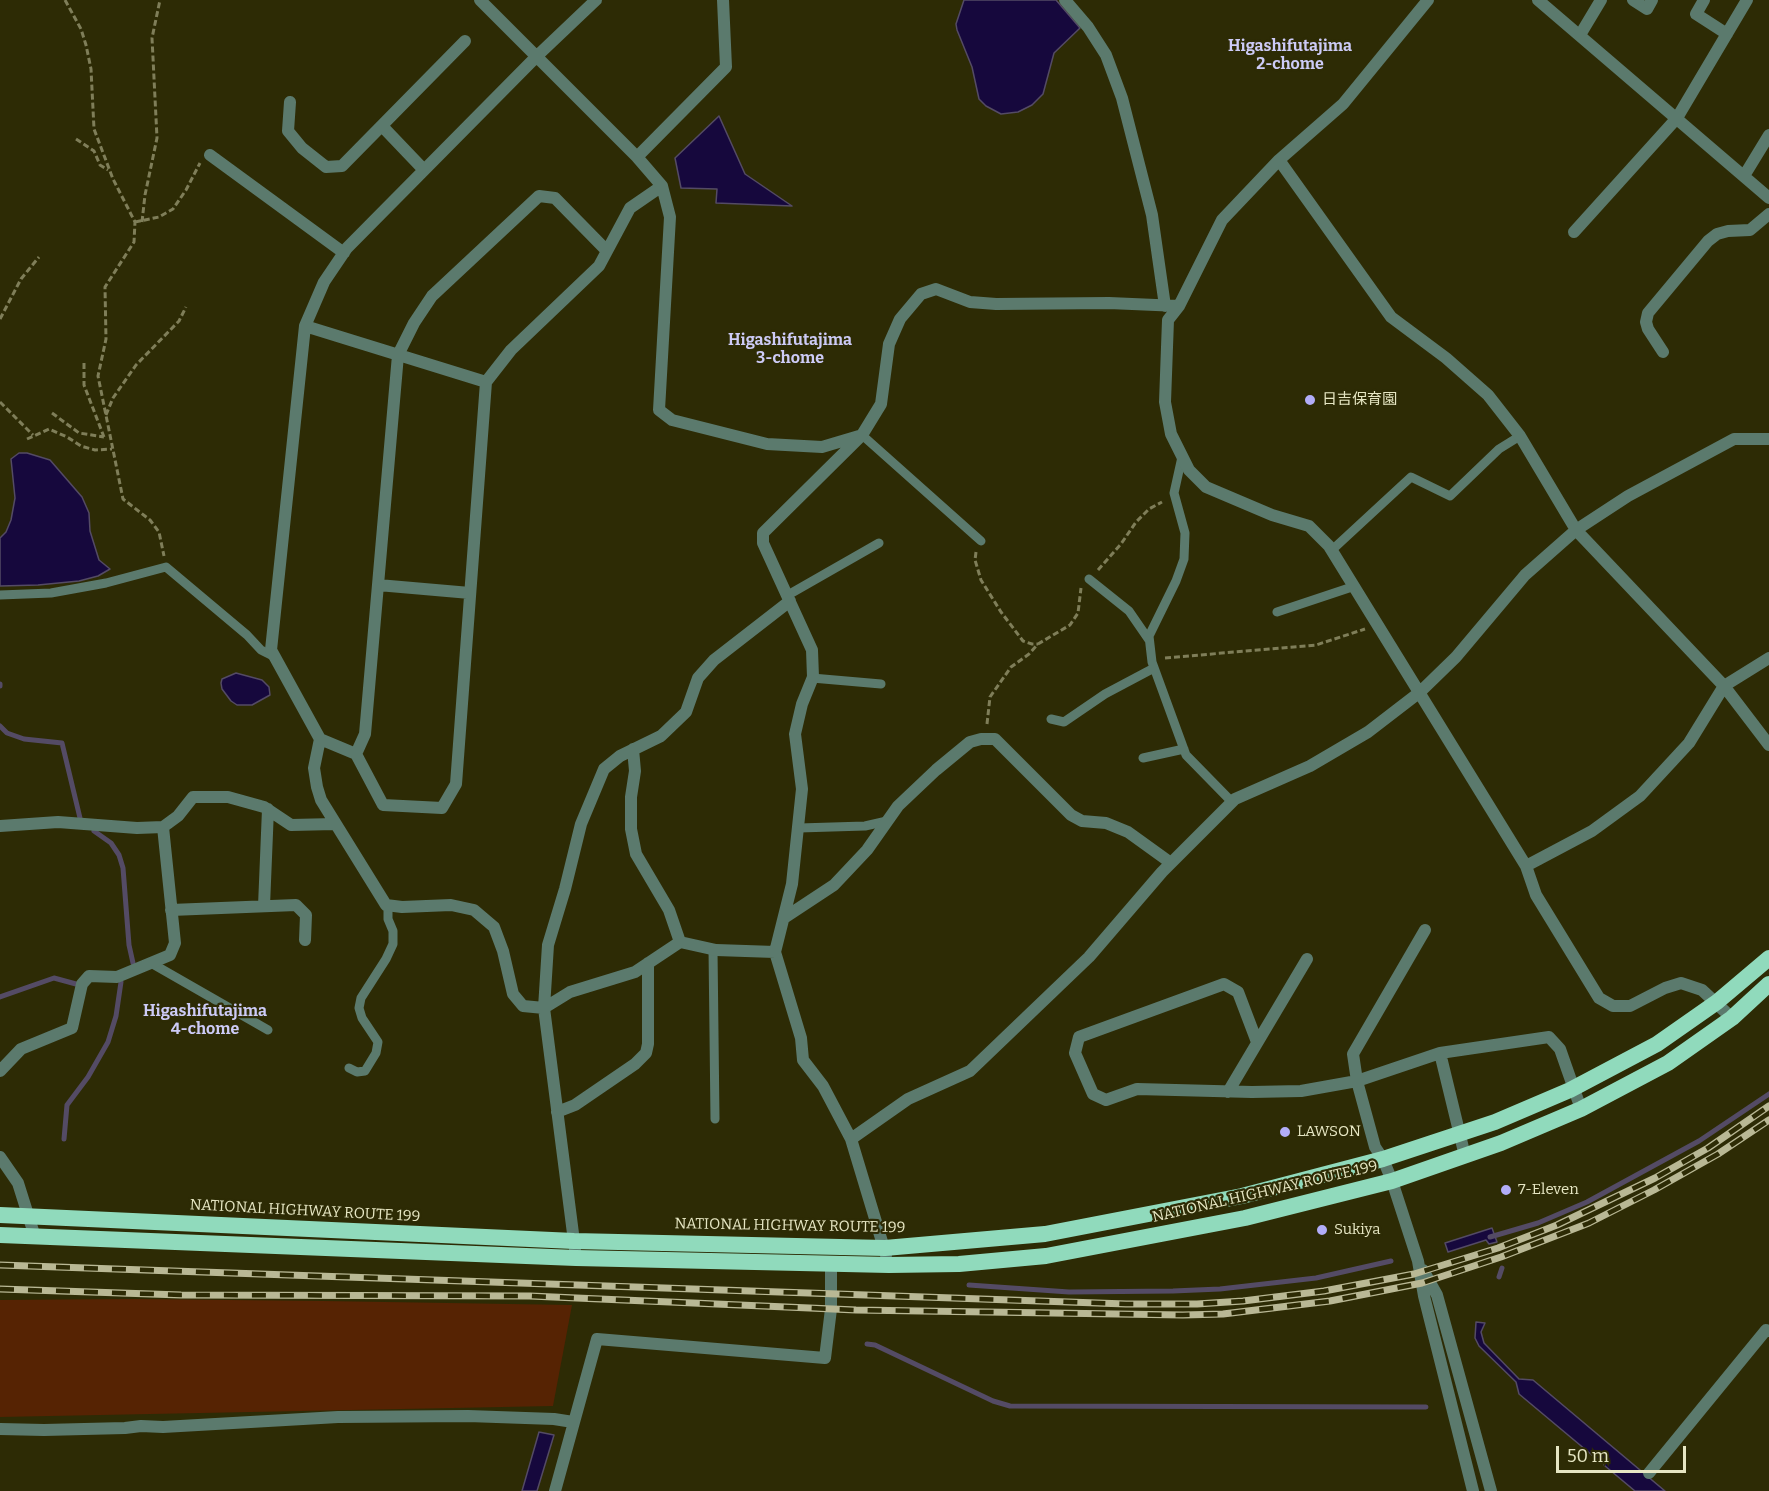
<!DOCTYPE html>
<html>
<head>
<meta charset="utf-8">
<style>
  body { margin:0 }
  #map { position:relative; width:1769px; height:1491px; overflow:hidden; background:#2d2b05; font-family:Bitter,serif }
  canvas { display:block }
  .scale { position:absolute; left:1556px; top:1446px; width:130px; height:27px; box-sizing:border-box; border:3px solid #e6e6c3; border-top:0; padding-left:8px; font-size:18px; line-height:21px; white-space:nowrap; color:#e6e6c3; -webkit-text-stroke:4px #2d2b05; paint-order:stroke }
</style>
</head>
<body>
<div id="map">
<canvas width="1769" height="1491"></canvas>
<div class="scale">50 m</div>
</div>
<script>
const ctx = document.querySelector('canvas').getContext('2d');
ctx.lineJoin = 'round';
function fill(path, color) { ctx.fillStyle = color; ctx.fill(path, 'evenodd'); }
const toPath = rows => new Path2D(rows.map(r => 'M' + r).join(''));
function stroke(path, color, width, dash) { ctx.strokeStyle = color; ctx.lineWidth = width; ctx.lineCap = dash ? 'butt' : 'round'; ctx.setLineDash(dash || []); ctx.stroke(path); }
function label(font, color, halo, rows, align = 'center') {
  ctx.font = font + ' Bitter,"Noto Sans JP",serif'; ctx.lineWidth = 4.5; ctx.setLineDash([]); ctx.textBaseline = 'middle'; ctx.strokeStyle = halo; ctx.fillStyle = color; for (const [text, x, y, turn = 0] of rows) {
    ctx.save(); ctx.translate(x, y); ctx.rotate((+turn || 0) * Math.PI / 180); ctx.textAlign = isNaN(turn) ? turn : align; if (halo) ctx.strokeText(text, 0, 0); ctx.fillText(text, 0, 0); ctx.restore();
  }
}
const green = toPath([
  [135,1299,324,1301,572,1305,553,1406,0,1417,0,1300]
]);
const water = toPath([
  [964,0,1056,0,1080,28,1054,53,1043,94,1032,105,1018,112,1001,114,986,106,979,99,972,67,957,30,956,24,964,0],
  [719,116,745,174,792,206,716,203,717,189,681,188,675,158,719,116],
  [19,453,27,453,50,460,82,497,89,513,90,531,99,560,110,569,98,576,79,581,38,585,0,586,0,538,6,532,11,520,15,498,11,459,19,453],
  [236,673,262,680,269,687,270,695,252,705,237,705,231,701,222,689,221,683,222,679,236,673],
  [1492,1228,1497,1242,1489,1244,1486,1240,1448,1252,1445,1243,1492,1228],
  [1476,1322,1485,1323,1481,1332,1484,1343,1519,1379,1533,1380,1665,1491,1635,1491,1519,1394,1516,1382,1479,1346,1475,1338,1476,1322],
  [539,1432,554,1435,537,1491,522,1491,539,1432]
]);
const stream = toPath([
  [0,684,0,686],
  [0,726,7,733,24,739,62,743,80,818],
  [94,831,111,843,119,855,123,868,129,945,133,963],
  [0,997,54,978,76,984],
  [64,1139,67,1105,88,1077,108,1042,116,1016,121,982],
  [1490,1237,1538,1223,1587,1202,1699,1141,1769,1094],
  [1499,1277,1502,1268],
  [969,1285,1069,1292,1173,1291,1220,1289,1316,1278,1391,1261],
  [867,1344,875,1345,993,1401,1010,1406,1426,1407]
]);
const path = toPath([
  [65,0,81,29,86,45,91,69,94,129,113,179,135,222,134,242,105,287,106,339,98,376,123,499,150,520,159,532,164,556],
  [76,139,94,151,100,165,108,170],
  [135,222,159,217,173,209,186,190,200,163],
  [142,222,145,195,157,138,152,38,160,0],
  [0,319,21,279,39,257],
  [84,363,84,385,104,437],
  [0,402,33,435],
  [52,413,79,433,104,437],
  [106,415,113,398,136,365,179,321,186,307],
  [27,439,49,429,67,437,81,446,95,450,112,449],
  [976,552,975,560,981,580,1001,612,1023,641,1032,644,1038,644],
  [1098,570,1121,544,1136,522,1149,509,1162,502],
  [1165,658,1316,645,1365,629],
  [987,724,990,697,1011,667,1029,654,1038,644,1070,625,1078,613,1081,588]
]);
const service = toPath([
  [862,435,981,541],
  [1182,457,1174,493,1185,533,1184,559,1176,581,1149,636,1152,662,1186,755,1232,802],
  [1332,550,1411,477,1450,496,1499,449,1520,436],
  [1089,579,1129,611,1149,640],
  [0,595,51,593,106,583,166,567,247,635,261,650,275,657],
  [788,595,879,543],
  [1277,612,1355,586],
  [812,678,881,684],
  [1051,719,1064,722,1105,694,1154,668],
  [1143,758,1184,749],
  [799,828,865,826,887,821],
  [713,949,715,1119],
  [151,963,268,1030],
  [349,1068,357,1072,365,1071,376,1053,378,1042,362,1018,359,1008,361,998,386,959,393,944,393,931,388,919,388,906]
]);
const minor = toPath([
  [480,0,637,157,662,186,670,217,659,410,672,420,767,444,822,447,859,436],
  [596,0,537,56,347,248,324,282,305,326,271,650,320,739,356,754,383,805,442,808,456,784,486,382,511,350,599,266,630,208,662,186],
  [1065,0,1088,27,1106,55,1122,98,1152,215,1165,306],
  [1428,0,1343,104,1279,160,1222,220,1179,306,1168,320,1165,402,1171,434,1189,470,1206,487,1272,515,1309,526,1329,546,1526,866,1536,895,1599,998,1613,1006,1630,1006,1665,988,1681,983,1702,990,1732,1018],
  [1538,0,1769,198],
  [1633,0,1647,9,1652,0],
  [1704,0,1696,14,1727,34],
  [1580,35,1601,0],
  [290,102,288,131,302,148,326,167,342,166,465,41],
  [382,126,424,170],
  [210,155,344,253],
  [637,157,726,67,723,0],
  [1279,160,1391,317,1446,358,1488,395,1520,436,1576,530,1724,686,1769,745],
  [1744,176,1769,135],
  [1574,232,1677,118,1747,0],
  [305,326,486,382],
  [1663,352,1648,329,1646,322,1648,313,1708,241,1717,234,1728,231,1750,230,1769,214],
  [378,585,470,593],
  [320,739,314,768,317,787,321,800,386,905,402,907,451,905,474,910,494,927,503,951,513,994,523,1006,544,1008,570,992,635,972,680,942,716,950,775,952],
  [633,749,635,771,631,797,631,829,636,854,669,910,680,942],
  [356,754,365,734,398,355,414,323,432,296,539,196,555,198,607,251],
  [0,826,58,822,137,828,163,827,178,816,193,797,228,797,264,807,291,825,335,824],
  [1526,866,1592,831,1640,796,1689,743,1724,686,1769,658],
  [264,906,268,809],
  [171,910,296,905,306,915,305,940],
  [784,918,834,885,867,850,898,806,936,770,970,742,981,739,995,739,1071,815,1082,821,1106,823,1128,832,1171,863],
  [1257,1042,1238,992,1224,984,1079,1037,1075,1053,1093,1094,1106,1100,1137,1089,1252,1092,1301,1091,1357,1081,1440,1053,1549,1037,1560,1049,1581,1109],
  [1440,1053,1465,1156],
  [0,1071,21,1049,72,1028,82,984,89,976,117,977,170,955,175,943,163,827],
  [1228,1092,1307,959],
  [557,1112,575,1105,635,1064,646,1053,648,1044,648,963],
  [851,1139,908,1099,970,1071,1089,957,1162,872,1235,799,1310,766,1368,732,1420,692,1456,657,1525,575,1576,530,1628,496,1734,439,1769,439],
  [0,1157,18,1183,35,1237],
  [1392,1181,1383,1159,1375,1147,1357,1081,1353,1054,1425,930],
  [575,1249,544,1008,548,945,565,889,581,824,604,769,620,756,661,736,686,712,698,678,714,660,790,601],
  [886,1255,851,1139,823,1086,803,1060,801,1038,775,952,792,884,802,789,795,734,802,704,813,677,812,650,763,543,763,533,862,435,881,404,889,344,900,319,921,294,936,289,970,302,996,304,1109,303,1179,306],
  [0,1429,44,1430,125,1428,141,1426,163,1427,338,1417,468,1416,554,1419,573,1422],
  [1649,1473,1766,1330,1769,1331],
  [555,1491,597,1339,825,1358,831,1309,831,1264]
]);
const tertiary = toPath([
  [1392,1181,1418,1261,1424,1296,1473,1491],
  [1423,1270,1437,1295,1491,1491]
]);
const trunk = toPath([
  [0,1215,574,1241,885,1248,1045,1234,1242,1196,1383,1159,1495,1122,1570,1090,1657,1044,1717,1002,1769,958],
  [0,1235,576,1258,889,1265,959,1264,1046,1256,1245,1218,1392,1181,1501,1143,1581,1109,1668,1063,1732,1018,1769,984]
]);
const rail = toPath([
  [0,1265,1126,1304,1197,1304,1243,1301,1324,1291,1414,1274,1498,1248,1557,1225,1655,1178,1708,1148,1769,1106],
  [0,1289,181,1295,530,1296,856,1310,1183,1315,1223,1314,1330,1301,1422,1283,1501,1257,1589,1223,1654,1190,1718,1154,1769,1120]
]);
const markers = [
  [1310,400,6,"#b2adf9"],
  [1285,1132,6,"#b2adf9"],
  [1506,1190,6,"#b2adf9"],
  [1322,1230,6,"#b2adf9"]
];
const poiNames = [
  ["日吉保育園",1322,400],
  ["LAWSON",1297,1132],
  ["7-Eleven",1518,1190],
  ["Sukiya",1334,1230]
];
const streetNames = [
  ["NATIONAL HIGHWAY ROUTE 199",1265,1192,-13],
  ["NATIONAL HIGHWAY ROUTE 199",305,1211,3],
  ["NATIONAL HIGHWAY ROUTE 199",790,1226,1]
];
const neighbourhoodNames = [
  ["Higashifutajima",1290,47],
  ["2-chome",1290,65],
  ["Higashifutajima",790,341],
  ["3-chome",790,359],
  ["Higashifutajima",205,1012],
  ["4-chome",205,1030]
];
fill(green, '#562303');
fill(water, '#16083d');
stroke(water, '#544b65', 1.5);
stroke(stream, '#544b65', 5);
stroke(path, '#7f7e59', 3, [6, 3]);
stroke(service, '#5b7a6d', 9);
stroke(minor, '#5b7a6d', 12);
stroke(tertiary, '#5b7a6d', 12);
stroke(trunk, '#90dabc', 16);
stroke(rail, '#b9b895', 7);
stroke(rail, '#2d2b05', 4.5, [14]);
for (const [x, y, r, color] of markers) { const dot = new Path2D(); dot.arc(x, y, r, 0, 2 * Math.PI); ctx.fillStyle = color; ctx.fill(dot); stroke(dot, '#2d2b05', 2); }
label('15px', '#e6e6c3', '#2d2b05', poiNames, 'left');
label('15px', '#e6e6c3', '#2d2b05', streetNames);
label('bold 16px', '#cdcbf7', '#2d2b05', neighbourhoodNames);
</script>
</body>
</html>
